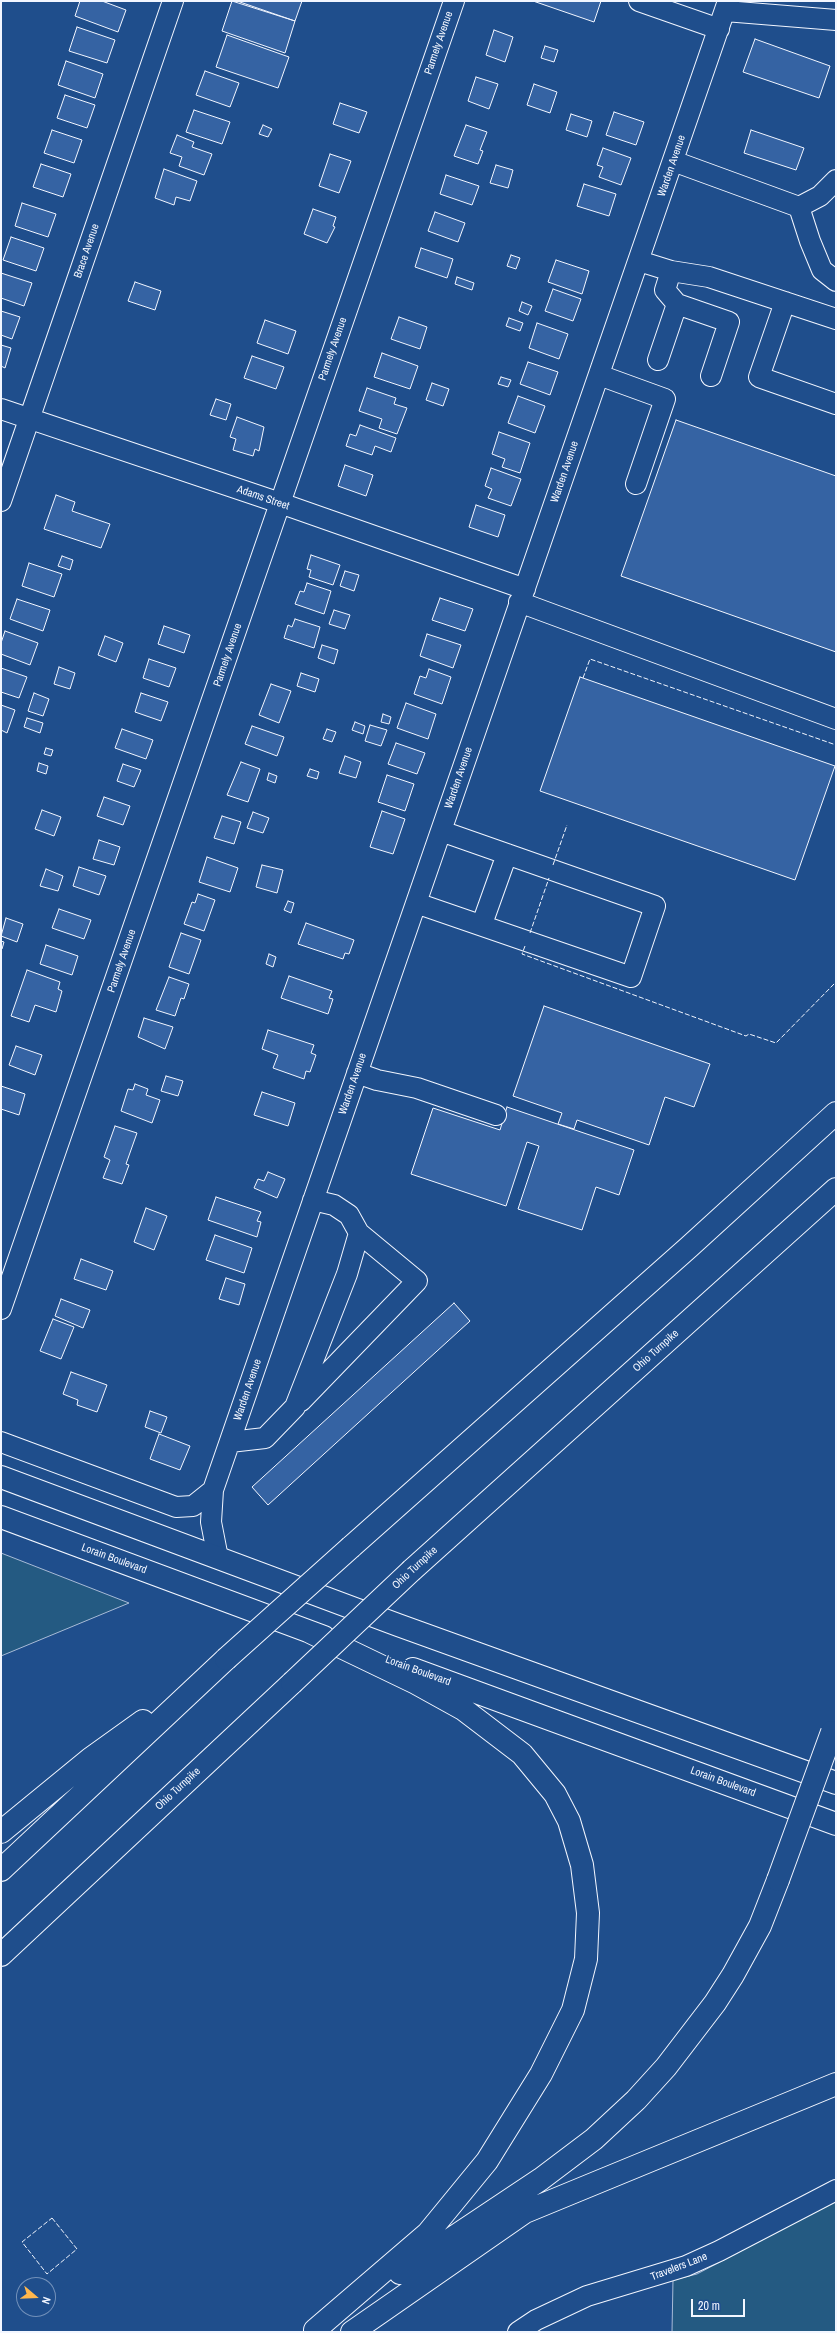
<!DOCTYPE html>
<html>
<head>
<meta charset="utf-8">
<style>
  body { margin:0 }
  #map { position:relative; width:837px; height:2333px; overflow:hidden; background:#1f4e8c; font-family:"Archivo Narrow",sans-serif }
  canvas { display:block }
  .frame { position:absolute; inset:0; border:2px solid #f2f6ff; pointer-events:none }
  .north { position:absolute; left:16px; top:2277px; width:40px; height:40px; box-sizing:border-box; background:#1f4e8c; border:1px solid #7391ba; border-radius:50%; rotate:109deg; font-size:11px; font-weight:700; line-height:16px; text-align:center; color:#f2f6ff }
  .north::after { content:''; display:block; margin:auto; width:14px; height:18px; background:#ffb74d; clip-path:polygon(50% 0,100% 100%,50% 72%,0 100%) }
  .scale { position:absolute; left:691px; top:2299px; width:54px; height:18px; box-sizing:border-box; border:2px solid #f2f6ff; border-top:0; padding-left:5px; font-size:12px; line-height:14px; white-space:nowrap; color:#f2f6ff; -webkit-text-stroke:3px #1f4e8c; paint-order:stroke }
</style>
</head>
<body>
<div id="map">
<canvas width="837" height="2333"></canvas>
<div class="frame"></div>
<div class="north">N</div>
<div class="scale">20 m</div>
</div>
<script>
const ctx = document.querySelector('canvas').getContext('2d');
ctx.lineJoin = 'round';
function fill(path, color) { ctx.fillStyle = color; ctx.fill(path, 'evenodd'); }
const toPath = rows => new Path2D(rows.map(r => 'M' + r).join(''));
function stroke(path, color, width, dash) { ctx.strokeStyle = color; ctx.lineWidth = width; ctx.lineCap = dash ? 'butt' : 'round'; ctx.setLineDash(dash || []); ctx.stroke(path); }
function label(font, color, halo, rows, align = 'center') {
  ctx.font = font + ' "Archivo Narrow",sans-serif'; ctx.lineWidth = 3; ctx.setLineDash([]); ctx.textBaseline = 'middle'; ctx.strokeStyle = halo; ctx.fillStyle = color; for (const [text, x, y, turn = 0] of rows) {
    ctx.save(); ctx.translate(x, y); ctx.rotate((+turn || 0) * Math.PI / 180); ctx.textAlign = isNaN(turn) ? turn : align; if (halo) ctx.strokeText(text, 0, 0); ctx.fillText(text, 0, 0); ctx.restore();
  }
}
const green = toPath([
  [1,1553,129,1603,1,1656,1,1553],
  [836,2201,836,2332,672,2332,673,2280,697,2274,836,2201]
]);
const building = toPath([
  [80,1,102,1,126,10,118,32,75,16,80,1],
  [232,1,295,21,285,53,222,31,232,1],
  [237,1,302,1,295,21,237,1],
  [533,1,601,1,594,22,533,1],
  [77,27,115,40,107,63,69,51,77,27],
  [494,30,513,37,505,62,486,55,494,30],
  [227,35,289,57,278,88,216,67,227,35],
  [755,39,830,66,819,98,743,72,755,39],
  [545,46,558,50,554,62,541,58,545,46],
  [66,61,103,74,95,98,58,85,66,61],
  [205,71,239,83,230,107,196,95,205,71],
  [476,77,498,84,489,109,468,101,476,77],
  [534,84,557,92,550,113,527,105,534,84],
  [65,95,95,105,87,128,57,118,65,95],
  [340,103,367,112,359,133,333,124,340,103],
  [194,110,230,122,222,144,186,132,194,110],
  [614,112,644,122,636,145,606,135,614,112],
  [571,114,592,121,587,137,566,130,571,114],
  [263,125,272,129,268,137,259,134,263,125],
  [466,125,487,132,480,150,483,151,478,164,454,156,466,125],
  [52,130,82,140,74,163,44,153,52,130],
  [751,130,804,148,796,170,744,153,751,130],
  [177,135,194,142,192,147,212,154,204,175,179,166,182,157,170,153,177,135],
  [603,148,631,158,621,185,599,177,603,167,597,165,603,148],
  [330,154,351,161,339,193,319,186,330,154],
  [41,164,71,174,63,197,33,187,41,164],
  [496,165,513,170,508,188,490,183,496,165],
  [164,169,197,181,190,201,176,197,174,205,155,198,164,169],
  [446,175,479,186,472,205,440,194,446,175],
  [584,184,616,194,609,216,577,206,584,184],
  [22,203,56,214,48,237,15,226,22,203],
  [313,209,336,217,333,226,335,227,327,243,304,234,313,209],
  [435,212,465,223,458,242,428,231,435,212],
  [11,237,44,248,36,271,3,260,11,237],
  [421,248,453,259,447,278,415,267,421,248],
  [511,255,520,258,516,269,507,266,511,255],
  [556,260,589,271,582,294,548,282,556,260],
  [1,273,32,283,24,306,1,298,1,273],
  [457,277,474,283,472,290,455,284,457,277],
  [135,282,161,291,155,310,128,301,135,282],
  [553,289,581,299,573,321,545,311,553,289],
  [522,302,532,306,528,315,519,311,522,302],
  [1,311,20,317,12,339,1,335,1,311],
  [399,317,427,327,420,349,391,339,399,317],
  [509,318,523,323,520,331,506,326,509,318],
  [265,320,296,331,288,354,257,343,265,320],
  [537,323,568,334,559,359,529,348,537,323],
  [1,345,11,348,5,368,1,366,1,345],
  [382,353,418,366,410,389,374,377,382,353],
  [252,356,284,367,276,389,244,378,252,356],
  [528,362,558,372,550,395,520,384,528,362],
  [501,377,511,380,508,387,498,384,501,377],
  [432,383,449,389,443,406,426,400,432,383],
  [367,388,396,398,394,404,407,408,397,434,379,428,382,419,359,411,367,388],
  [518,396,545,406,535,433,508,423,518,396],
  [216,399,231,404,226,420,210,415,216,399],
  [237,417,264,427,259,451,255,449,253,456,233,450,236,439,230,437,237,417],
  [676,420,836,476,836,652,621,576,676,420],
  [360,425,396,438,391,452,375,446,372,455,346,446,350,434,356,436,360,425],
  [499,432,530,443,520,473,502,467,505,459,492,454,499,432],
  [345,465,373,475,366,496,338,486,345,465],
  [491,468,521,479,511,506,488,498,492,489,485,486,491,468],
  [56,495,75,502,72,511,110,524,101,548,44,529,56,495],
  [476,505,505,515,498,537,469,527,476,505],
  [311,555,340,565,333,585,309,577,311,570,307,569,311,555],
  [62,556,73,560,70,570,58,566,62,556],
  [29,563,62,574,54,597,22,586,29,563],
  [345,571,359,575,354,591,340,586,345,571],
  [307,583,331,591,324,614,295,604,300,591,304,592,307,583],
  [440,598,473,609,465,631,432,620,440,598],
  [17,599,50,610,43,631,10,619,17,599],
  [334,610,350,615,345,629,329,624,334,610],
  [295,619,320,627,314,648,284,638,288,625,292,627,295,619],
  [164,626,190,635,184,653,158,644,164,626],
  [5,631,38,643,30,665,1,654,1,643,5,631],
  [427,634,461,645,453,668,420,656,427,634],
  [105,636,123,643,116,662,98,655,105,636],
  [322,645,338,650,334,664,318,658,322,645],
  [149,659,176,668,169,687,143,678,149,659],
  [59,667,75,673,70,689,54,684,59,667],
  [1,668,27,677,19,698,1,692,1,668],
  [429,669,451,677,442,704,414,694,420,676,426,678,429,669],
  [301,673,319,679,315,692,297,686,301,673],
  [580,677,835,766,795,880,540,791,580,677],
  [271,684,291,691,279,723,259,715,271,684],
  [34,693,49,699,43,716,28,711,34,693],
  [141,693,168,702,161,721,135,712,141,693],
  [406,703,436,714,428,739,397,728,406,703],
  [1,705,15,710,7,733,1,730,1,705],
  [383,714,391,717,389,724,381,722,383,714],
  [27,718,43,723,40,733,24,727,27,718],
  [355,722,365,726,363,734,352,730,355,722],
  [370,725,387,730,381,746,365,741,370,725],
  [252,726,284,737,277,756,245,744,252,726],
  [122,729,153,740,146,759,115,748,122,729],
  [327,729,336,732,332,742,323,739,327,729],
  [396,743,425,753,417,774,388,764,396,743],
  [46,748,53,750,51,756,44,754,46,748],
  [345,756,361,762,356,778,339,773,345,756],
  [241,762,260,769,248,802,227,795,241,762],
  [39,763,48,766,46,774,37,771,39,763],
  [123,764,141,770,134,787,117,781,123,764],
  [310,769,319,772,317,779,307,776,310,769],
  [269,773,277,776,275,783,267,780,269,773],
  [387,775,414,784,405,811,378,802,387,775],
  [104,797,130,806,123,825,97,816,104,797],
  [42,810,61,817,54,836,35,829,42,810],
  [382,811,405,819,393,854,370,847,382,811],
  [253,812,269,818,263,833,247,828,253,812],
  [222,816,241,822,234,844,214,838,222,816],
  [99,840,120,847,114,865,93,859,99,840],
  [207,857,238,868,230,892,199,882,207,857],
  [262,865,283,870,277,893,256,887,262,865],
  [79,867,106,876,99,895,73,886,79,867],
  [46,869,63,876,58,891,40,886,46,869],
  [198,894,215,900,204,931,184,924,192,902,195,903,198,894],
  [288,901,294,903,291,913,284,910,288,901],
  [59,909,91,920,84,939,52,928,59,909],
  [6,918,23,924,17,942,1,936,6,918],
  [306,923,354,940,349,954,345,953,343,959,298,944,306,923],
  [181,933,201,940,189,974,169,967,181,933],
  [1,941,4,942,2,949,1,949,1,941],
  [46,945,78,956,72,975,40,964,46,945],
  [269,954,276,957,273,967,266,964,269,954],
  [27,970,60,982,58,989,62,991,56,1012,35,1005,29,1022,11,1016,27,970],
  [289,976,332,991,329,998,333,999,328,1014,281,998,289,976],
  [169,977,189,984,184,999,181,998,175,1016,156,1010,169,977],
  [544,1006,710,1064,694,1107,665,1097,649,1145,577,1120,574,1129,558,1124,562,1113,513,1096,544,1006],
  [144,1018,173,1027,165,1049,138,1037,144,1018],
  [268,1030,314,1045,311,1053,316,1055,310,1072,306,1071,304,1079,273,1068,278,1055,262,1049,268,1030],
  [16,1046,42,1055,35,1075,9,1065,16,1046],
  [166,1076,183,1081,178,1096,161,1091,166,1076],
  [135,1084,148,1089,146,1095,160,1100,152,1123,121,1111,128,1089,133,1090,135,1084],
  [1,1086,25,1094,19,1115,1,1109,1,1086],
  [262,1092,295,1103,288,1126,254,1115,262,1092],
  [507,1107,634,1150,619,1195,596,1187,582,1230,518,1209,539,1146,527,1142,506,1206,411,1174,433,1108,500,1130,507,1107],
  [115,1126,137,1133,126,1164,129,1165,122,1184,103,1178,110,1160,104,1157,115,1126],
  [268,1172,285,1179,277,1198,254,1188,258,1179,264,1181,268,1172],
  [216,1197,261,1212,257,1221,261,1222,257,1237,208,1220,216,1197],
  [146,1208,167,1216,154,1250,134,1242,146,1208],
  [215,1235,252,1248,244,1273,206,1260,215,1235],
  [81,1259,113,1271,106,1290,74,1279,81,1259],
  [226,1278,245,1284,239,1305,219,1299,226,1278],
  [61,1299,90,1310,83,1328,55,1316,61,1299],
  [454,1303,470,1321,268,1505,252,1487,454,1303],
  [53,1319,74,1327,61,1359,40,1351,53,1319],
  [71,1372,107,1385,97,1412,77,1405,78,1400,63,1394,71,1372],
  [150,1411,167,1417,161,1433,145,1427,150,1411],
  [159,1434,190,1446,180,1470,150,1459,159,1434]
]);
const minor = toPath([
  [639,1,719,29],
  [725,11,836,20],
  [673,161,799,207,810,241,822,270,836,281],
  [799,207,820,196,836,180],
  [639,261,671,271,709,277,836,319],
  [785,302,759,377,836,404],
  [677,304,729,322,711,376],
  [658,360,677,304,665,290,671,271],
  [599,375,665,399,636,484],
  [1,409,280,503,525,589],
  [1,501,173,1],
  [519,602,836,719],
  [416,903,631,977,655,906,441,831],
  [482,924,507,854],
  [357,1073,377,1080,417,1088,496,1115],
  [1,1309,454,1],
  [301,1401,417,1281,359,1233],
  [1,1442,176,1507,193,1506,213,1490],
  [230,1442,265,1438,295,1407,347,1274,359,1233,349,1215,334,1205,313,1200],
  [218,1558,211,1522,213,1490,728,1],
  [518,2332,536,2320,587,2296,686,2266,719,2251,836,2190]
]);
const highway = toPath([
  [1,1477,398,1625,836,1783],
  [1,1517,324,1637],
  [351,1547,689,1247,836,1113],
  [412,1570,836,1189],
  [310,1632,416,1683,463,1709,522,1754,555,1794,569,1821,582,1865,588,1913,586,1959,573,2010,541,2074,487,2161,428,2233,315,2330],
  [413,1669,836,1824],
  [1,1832,90,1759,143,1721],
  [1,1870,226,1659],
  [1,1955,292,1683],
  [400,2273,541,2179,594,2139,636,2100,666,2067,715,2003,733,1975,760,1926,778,1880],
  [352,2332,525,2212,836,2084]
]);
const highwayBridge = toPath([
  [226,1659,351,1547],
  [292,1683,412,1570],
  [778,1880,832,1732]
]);
const fence = toPath([
  [583,678,590,659,836,745],
  [553,865,567,825],
  [530,933,549,878],
  [525,946,522,954,746,1036,749,1034,776,1043,836,982],
  [52,2218,77,2249,47,2274,22,2242,52,2218]
]);
const streetNames = [
  ["Parmely Avenue",439,43,-71],
  ["Warden Avenue",672,166,-71],
  ["Brace Avenue",87,251,-71],
  ["Parmely Avenue",333,349,-71],
  ["Warden Avenue",565,472,-71],
  ["Adams Street",263,498,19],
  ["Parmely Avenue",228,655,-71],
  ["Warden Avenue",459,778,-71],
  ["Parmely Avenue",122,961,-71],
  ["Warden Avenue",353,1084,-71],
  ["Ohio Turnpike",656,1351,-42],
  ["Warden Avenue",248,1390,-71],
  ["Lorain Boulevard",114,1559,20],
  ["Ohio Turnpike",415,1568,-43],
  ["Lorain Boulevard",418,1671,20],
  ["Lorain Boulevard",723,1782,20],
  ["Ohio Turnpike",178,1789,-43],
  ["Travelers Lane",679,2267,-21]
];
fill(green, '#245a82');
stroke(green, '#a8bbd7', 1);
fill(building, '#3563a3');
stroke(building, '#f2f6ff', 1);
stroke(minor, '#f2f6ff', 22);
stroke(highway, '#f2f6ff', 24);
stroke(minor, '#1f4e8c', 20);
stroke(highway, '#1f4e8c', 22);
stroke(highwayBridge, '#f2f6ff', 24, []);
stroke(highwayBridge, '#1f4e8c', 22);
stroke(fence, '#f2f6ff', 1, [5, 2]);
label('11px', '#f2f6ff', '#1f4e8c', streetNames);
</script>
</body>
</html>
